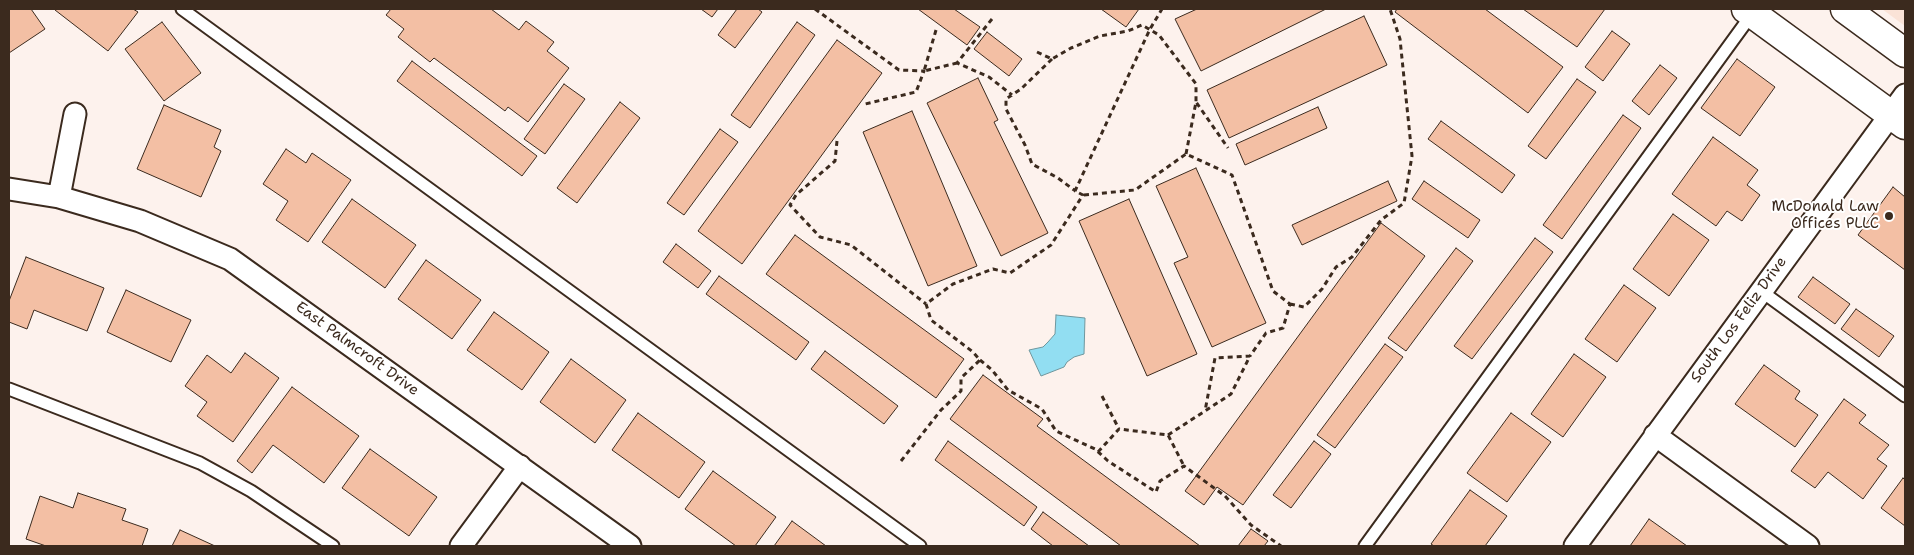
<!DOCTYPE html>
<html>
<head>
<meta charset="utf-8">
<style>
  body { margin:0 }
  #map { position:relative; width:1914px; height:555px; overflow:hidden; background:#fdf2ed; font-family:"Shantell Sans",sans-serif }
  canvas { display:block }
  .frame { position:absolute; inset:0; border:10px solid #3b2a1e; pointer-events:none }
</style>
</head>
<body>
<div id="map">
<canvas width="1914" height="555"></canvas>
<div class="frame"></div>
</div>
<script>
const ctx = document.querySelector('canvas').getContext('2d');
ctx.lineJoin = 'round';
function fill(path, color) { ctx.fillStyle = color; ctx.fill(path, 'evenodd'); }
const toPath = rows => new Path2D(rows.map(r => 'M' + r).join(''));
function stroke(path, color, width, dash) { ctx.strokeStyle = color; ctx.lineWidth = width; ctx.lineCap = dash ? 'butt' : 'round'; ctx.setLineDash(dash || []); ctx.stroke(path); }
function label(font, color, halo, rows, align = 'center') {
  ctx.font = font + ' "Shantell Sans",sans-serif'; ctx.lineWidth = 4; ctx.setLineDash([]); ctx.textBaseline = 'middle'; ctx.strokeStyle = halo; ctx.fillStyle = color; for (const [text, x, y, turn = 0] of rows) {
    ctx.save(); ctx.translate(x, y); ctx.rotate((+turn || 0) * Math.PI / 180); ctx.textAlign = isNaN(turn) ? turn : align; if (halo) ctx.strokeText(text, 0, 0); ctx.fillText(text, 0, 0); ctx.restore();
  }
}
const built = toPath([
  [1882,9,1905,9,1905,26]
]);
const water = toPath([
  [1056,315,1085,318,1084,354,1074,357,1067,362,1064,367,1041,376,1029,350,1043,347,1048,342,1055,334,1056,315]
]);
const building = toPath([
  [9,9,31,9,45,29,9,53,9,9],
  [56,9,133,9,138,12,108,51,55,10,56,9],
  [391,9,491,9,519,30,526,21,554,42,547,51,569,68,528,122,508,107,505,111,434,58,430,62,398,37,404,29,386,15,391,9],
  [701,9,718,9,712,17,701,9],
  [737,9,758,9,762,12,735,48,718,35,737,9],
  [918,9,954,9,980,27,967,45,918,9],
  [1101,9,1139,9,1126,27,1101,9],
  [1197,9,1326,9,1201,71,1175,19,1197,9],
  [1397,9,1485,9,1563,67,1528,113,1395,12,1397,9],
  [1523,9,1605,9,1577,47,1523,9],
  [1364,16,1387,65,1229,138,1207,90,1364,16],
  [162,22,201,73,164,101,125,49,162,22],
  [797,22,815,35,750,128,731,115,797,22],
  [1612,31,1630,44,1603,81,1585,67,1612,31],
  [987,32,1022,59,1009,76,974,49,987,32],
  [837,40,882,73,742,264,698,231,837,40],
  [1737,59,1775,87,1740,136,1701,108,1737,59],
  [412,61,537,156,522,176,397,81,412,61],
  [1660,65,1677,78,1649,115,1632,101,1660,65],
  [978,78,998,120,994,122,1048,233,1001,256,927,103,978,78],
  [1577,79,1596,92,1546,159,1528,146,1577,79],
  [564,84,585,99,545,154,524,139,564,84],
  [620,102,640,118,577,203,557,188,620,102],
  [164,105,221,130,214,147,221,151,201,197,137,169,164,105],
  [1318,107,1327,128,1245,165,1236,144,1318,107],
  [912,111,977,266,928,286,863,132,912,111],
  [1623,115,1641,128,1562,239,1543,225,1623,115],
  [1441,121,1515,175,1502,193,1428,139,1441,121],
  [720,129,738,142,684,215,667,203,720,129],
  [1713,137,1758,170,1747,185,1760,195,1742,221,1727,211,1716,226,1672,194,1713,137],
  [286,149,306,163,312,153,351,180,308,242,276,220,288,201,263,184,286,149],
  [1196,168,1266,323,1212,347,1174,263,1188,257,1156,186,1196,168],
  [1388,181,1397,201,1302,245,1292,225,1388,181],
  [1424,181,1480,220,1468,238,1412,199,1424,181],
  [1893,187,1905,197,1905,270,1858,235,1893,187],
  [352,199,416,245,385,288,322,242,352,199],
  [1129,199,1197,354,1147,376,1079,221,1129,199],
  [1673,214,1709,240,1669,296,1633,269,1673,214],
  [1381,223,1425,256,1243,505,1217,487,1204,505,1185,491,1381,223],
  [795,235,964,359,936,398,766,274,795,235],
  [1535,238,1553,252,1472,359,1454,346,1535,238],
  [676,244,711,271,698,288,663,262,676,244],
  [1456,248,1473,261,1406,351,1388,338,1456,248],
  [26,257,104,288,87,331,34,310,27,329,9,322,9,301,26,257],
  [426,260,481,300,452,339,398,299,426,260],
  [719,276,809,342,796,360,706,294,719,276],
  [1813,277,1850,304,1835,324,1798,297,1813,277],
  [1624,285,1656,308,1617,362,1585,339,1624,285],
  [126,290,191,320,171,362,107,332,126,290],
  [1856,309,1894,336,1879,357,1841,329,1856,309],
  [494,312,549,352,522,390,467,350,494,312],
  [1385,344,1403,357,1335,448,1317,435,1385,344],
  [825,351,898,406,884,424,811,369,825,351],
  [245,353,279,378,233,442,197,416,207,402,185,386,207,355,231,373,245,353],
  [1574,354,1606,377,1563,437,1531,414,1574,354],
  [571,359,626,400,595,443,540,402,571,359],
  [1764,365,1800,391,1795,399,1818,415,1795,447,1735,404,1764,365],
  [983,375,1043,419,1037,426,1200,546,1121,546,950,419,983,375],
  [292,387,359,436,324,483,273,445,252,473,237,461,292,387],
  [1844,399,1866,415,1859,423,1889,445,1877,459,1887,466,1863,499,1828,472,1815,488,1791,471,1844,399],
  [638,413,705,462,679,498,612,450,638,413],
  [1511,413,1551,442,1507,502,1467,473,1511,413],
  [948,441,1037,507,1024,526,935,460,948,441],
  [1314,441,1331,454,1291,508,1273,495,1314,441],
  [370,449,437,497,409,536,342,488,370,449],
  [713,471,776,517,755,546,736,546,685,509,713,471],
  [1903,478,1905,480,1905,526,1881,508,1903,478],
  [1470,490,1507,516,1485,546,1434,546,1431,544,1470,490],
  [78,493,126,509,122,520,148,529,142,546,46,546,26,539,40,496,73,508,78,493],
  [1043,512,1089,546,1053,546,1031,529,1043,512],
  [1649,519,1687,546,1630,546,1649,519],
  [792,521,826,546,774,546,792,521],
  [1251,529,1268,541,1264,546,1238,546,1251,529],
  [180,530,215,546,172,546,180,530]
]);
const path = toPath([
  [815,9,899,70,924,71,916,92,865,104],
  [992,19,957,63,989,77,1012,95],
  [936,30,924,71,957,63],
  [1037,52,1052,59,1071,48,1100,36,1128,31,1142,25,1159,35,1196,84,1196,102],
  [1052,59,1021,89,1006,99,1006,109,1025,145,1032,164,1058,178,1074,190],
  [837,141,835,161,796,195,790,205,820,237,851,245,926,304],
  [1186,154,1196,102,1228,148],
  [1084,195,1135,190,1186,154,1232,175,1273,291,1290,304,1283,328,1266,333,1250,356],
  [1290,304,1304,307,1322,289,1336,267,1352,257,1381,220,1404,203,1412,156,1400,39,1390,9],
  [980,360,992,370,1008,390,1042,409,1056,431,1095,449,1108,461,1156,492,1160,481,1184,466,1225,496,1251,525,1281,546],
  [1102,396,1119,429],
  [1168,435,1205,411,1231,394,1250,356,1215,358,1205,411],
  [1098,452,1119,429,1168,435,1184,466],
  [901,461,941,410,961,391,961,378,980,360,973,352,931,320,926,304,953,284,993,269,1010,273,1051,245,1083,195,1075,191,1150,29,1162,9]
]);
const service = toPath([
  [182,9,920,546],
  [1761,291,1905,396],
  [9,389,200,463,251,491,333,546],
  [1365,546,1752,14]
]);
const minor = toPath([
  [9,189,59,197,140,221,230,259,630,546],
  [59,197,75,114],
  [1655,435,1808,546],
  [461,546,520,466],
  [1575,546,1905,95]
]);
const secondary = toPath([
  [1746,9,1905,125],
  [1845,9,1905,53]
]);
const markers = [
  [1889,216,5,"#3b2a1e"]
];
const poiNames = [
  ["McDonald Law",1879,207],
  ["Offices PLLC",1879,224]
];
const streetNames = [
  ["South Los Feliz Drive",1739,320,-54],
  ["East Palmcroft Drive",357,349,36]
];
fill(built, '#fae3d7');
fill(water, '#92def2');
stroke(water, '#6f969d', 1);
fill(building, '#f3bfa4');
stroke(building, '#3b2a1e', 1);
stroke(service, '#3b2a1e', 15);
stroke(minor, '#3b2a1e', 25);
stroke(secondary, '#3b2a1e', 31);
stroke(path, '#3b2a1e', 3, [5, 4]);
stroke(service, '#fff', 11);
stroke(minor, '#fff', 21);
stroke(secondary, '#fff', 28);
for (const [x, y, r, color] of markers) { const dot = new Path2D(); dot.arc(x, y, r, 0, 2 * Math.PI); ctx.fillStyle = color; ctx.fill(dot); stroke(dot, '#fff', 2); }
label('15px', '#3b2a1e', '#fff', poiNames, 'right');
label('15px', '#3b2a1e', '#fff', streetNames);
</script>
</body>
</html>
